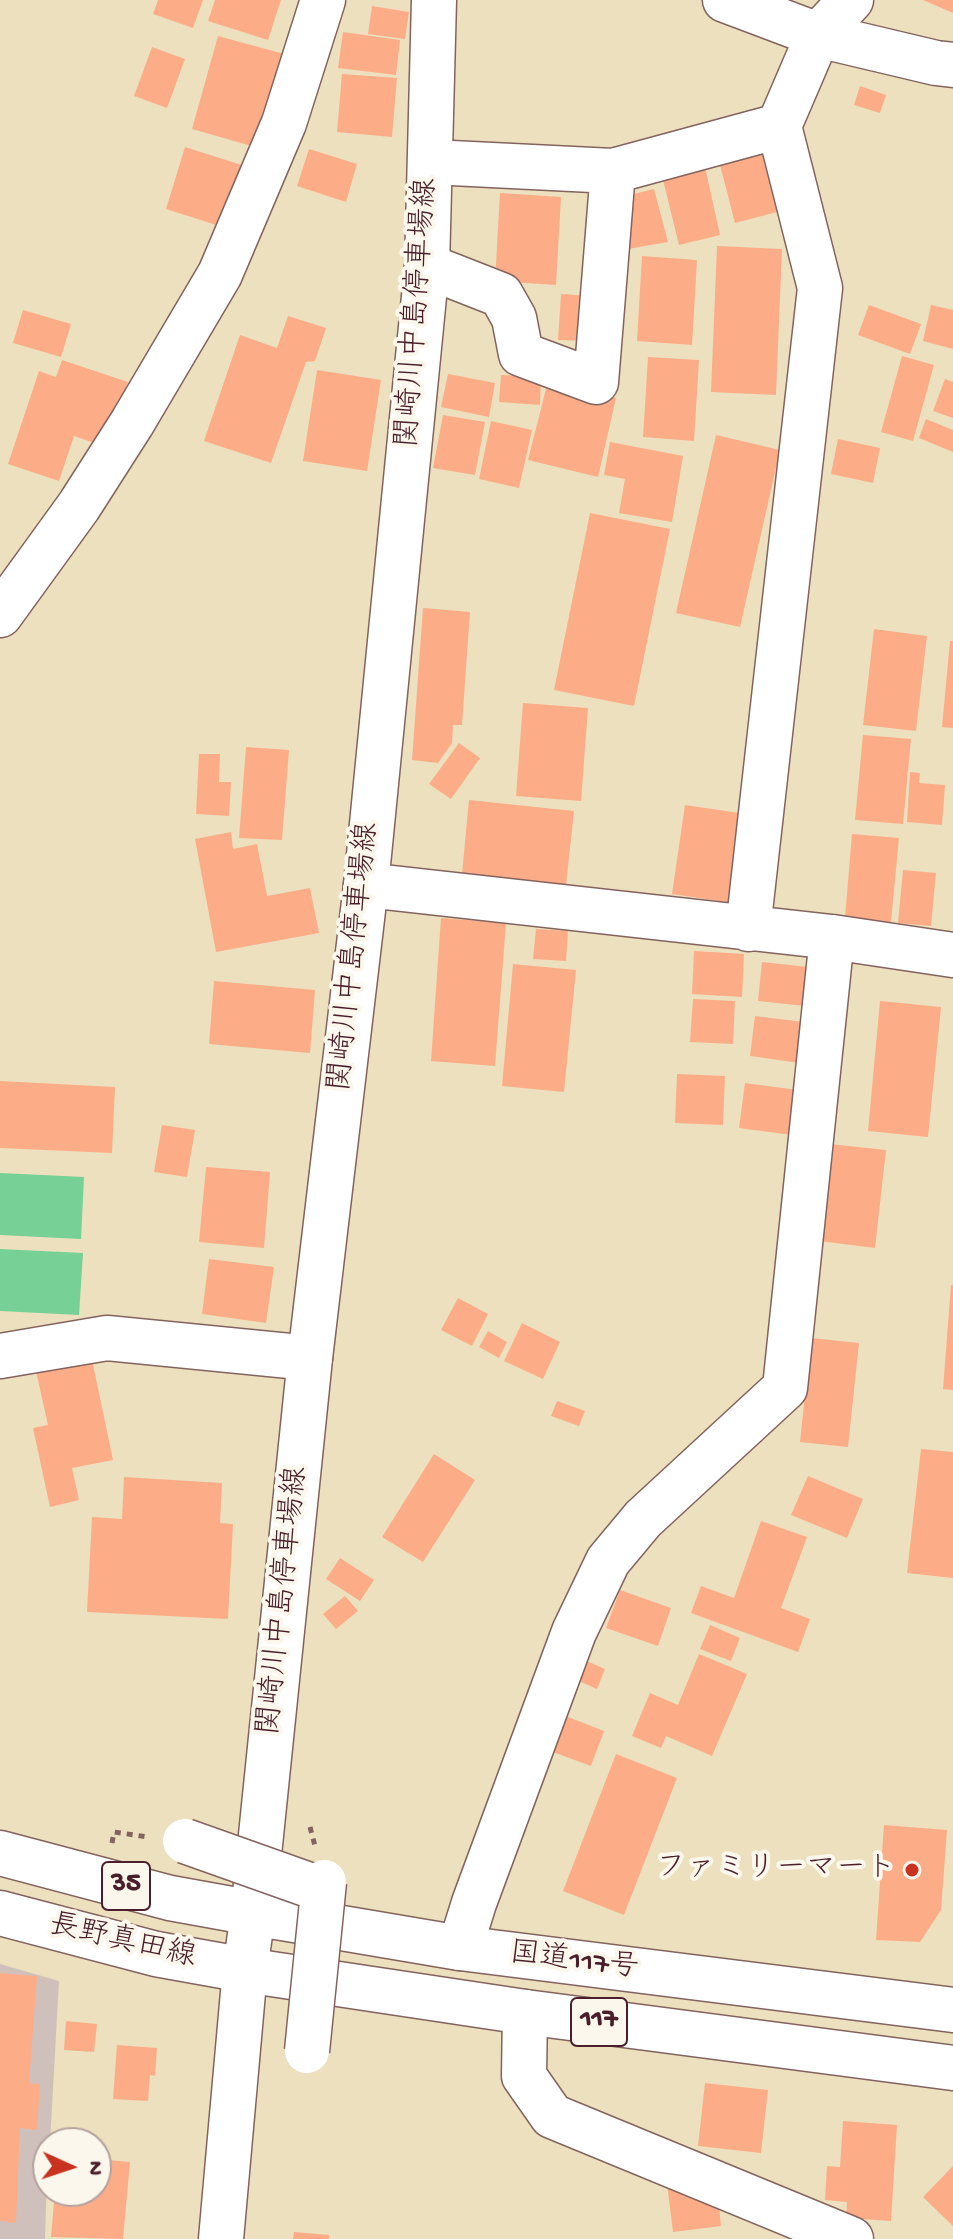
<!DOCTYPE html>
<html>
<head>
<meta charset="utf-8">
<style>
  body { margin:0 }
  #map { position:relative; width:953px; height:2239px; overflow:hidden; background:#ece0be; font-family:"Gochi Hand",sans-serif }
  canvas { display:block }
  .north { position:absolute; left:32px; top:2127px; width:80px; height:80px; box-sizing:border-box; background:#fbf7ec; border:2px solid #b4a19f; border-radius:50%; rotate:93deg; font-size:22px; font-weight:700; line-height:32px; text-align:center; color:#4a1f2b }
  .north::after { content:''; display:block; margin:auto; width:28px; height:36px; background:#c8321e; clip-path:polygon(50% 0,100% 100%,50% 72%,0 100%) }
</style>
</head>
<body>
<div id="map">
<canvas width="953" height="2239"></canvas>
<div class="north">N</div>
</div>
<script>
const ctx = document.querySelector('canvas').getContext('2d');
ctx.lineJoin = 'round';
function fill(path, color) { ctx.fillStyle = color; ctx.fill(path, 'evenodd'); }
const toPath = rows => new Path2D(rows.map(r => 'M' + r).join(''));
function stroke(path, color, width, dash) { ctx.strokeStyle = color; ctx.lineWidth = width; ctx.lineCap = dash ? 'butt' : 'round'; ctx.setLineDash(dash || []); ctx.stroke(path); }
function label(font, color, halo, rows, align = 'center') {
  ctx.font = font + ' "Gochi Hand","Klee One",sans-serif'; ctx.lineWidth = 8; ctx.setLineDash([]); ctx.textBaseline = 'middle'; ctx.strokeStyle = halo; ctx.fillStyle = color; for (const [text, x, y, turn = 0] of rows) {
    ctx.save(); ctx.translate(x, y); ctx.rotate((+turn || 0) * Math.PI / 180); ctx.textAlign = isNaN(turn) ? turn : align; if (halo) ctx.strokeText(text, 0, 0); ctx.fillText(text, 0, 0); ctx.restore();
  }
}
const industrial = toPath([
  [0,1964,59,1981,50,2143,48,2143,45,2239,0,2239]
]);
const green = toPath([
  [0,1173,84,1177,81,1239,0,1235],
  [0,1249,83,1253,79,1315,0,1311]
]);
const building = toPath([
  [158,0,203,0,193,28,153,14],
  [215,0,281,0,268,40,208,21],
  [923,0,953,0,953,13],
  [372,6,409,12,405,39,368,34],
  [343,32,400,40,396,75,338,68],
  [218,36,288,55,262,149,192,129],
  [152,47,185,59,167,108,134,96],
  [342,74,397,78,392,137,337,132],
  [860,86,886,95,880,113,854,105],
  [185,147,248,167,229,229,166,209],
  [309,149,357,164,346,202,297,186],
  [761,150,777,212,735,223,719,161],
  [705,167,720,235,679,245,663,180],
  [654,189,668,242,628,249,617,198],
  [500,193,561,197,556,285,495,281],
  [717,246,782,249,776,395,711,392],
  [642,256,697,260,692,345,637,341],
  [561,294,592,296,589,341,558,340],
  [869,305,921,324,910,354,858,335],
  [931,305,953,310,953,349,923,341],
  [23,310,71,324,61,357,13,343],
  [288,316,326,328,315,361,306,362,271,463,204,441,240,335,277,348],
  [902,356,934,365,913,441,881,432],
  [648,357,699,360,694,441,643,437],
  [62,360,128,382,106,447,74,436,59,481,8,464,39,371,56,377],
  [317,370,381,380,367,471,303,461],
  [448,374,495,383,489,417,441,407],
  [501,375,541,377,540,405,499,402],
  [945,379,953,382,953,418,933,411],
  [548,381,616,398,598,477,528,460],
  [443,415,485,422,475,475,433,468],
  [926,419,953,430,953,452,919,438],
  [491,421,532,430,519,488,479,479],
  [716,435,780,450,740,627,676,613],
  [838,439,880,448,873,483,831,474],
  [610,442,683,456,672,522,619,513,625,479,604,475],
  [590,513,670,529,634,706,554,690],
  [423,608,470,612,462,725,453,725,452,743,438,763,412,760],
  [874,629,927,636,916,731,863,725],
  [950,641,953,641,953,728,942,727],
  [523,703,588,708,581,801,516,796],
  [863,735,911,739,903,824,855,820],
  [459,743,480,758,451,799,429,784],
  [246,747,289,750,282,840,239,838],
  [199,754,220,754,219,782,231,782,229,816,196,814],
  [910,772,920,773,919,783,945,785,942,825,907,822],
  [469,800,574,811,566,885,462,874],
  [685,805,746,814,733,903,672,894],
  [231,832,233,849,257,844,267,896,310,888,319,933,216,952,195,839],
  [852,834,899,838,891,922,845,918],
  [903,870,936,873,931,926,898,923],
  [441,918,506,923,495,1066,431,1061],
  [536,929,568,931,566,961,533,959],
  [694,951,744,954,742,997,692,994],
  [762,962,808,967,805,1006,758,1001],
  [513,964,576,970,564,1092,502,1086],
  [214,981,315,990,310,1053,209,1044],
  [693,999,735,1001,733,1044,690,1042],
  [880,1001,941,1007,928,1137,868,1131],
  [755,1016,804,1022,800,1063,750,1056],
  [677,1074,725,1076,723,1125,675,1123],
  [0,1081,115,1087,112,1153,0,1148],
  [745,1083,798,1090,792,1135,739,1128],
  [162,1125,195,1130,187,1177,154,1172],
  [830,1144,886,1150,875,1248,819,1241],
  [206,1167,270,1172,264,1248,199,1242],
  [209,1259,274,1267,266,1323,202,1314],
  [951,1285,953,1285,953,1390,943,1389],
  [458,1298,488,1314,472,1346,441,1330],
  [522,1323,560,1342,543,1379,504,1361],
  [488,1331,507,1342,499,1358,479,1347],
  [811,1338,859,1343,848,1447,800,1442],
  [90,1350,113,1460,72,1468,79,1500,50,1507,33,1428,48,1425,34,1362],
  [557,1401,585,1411,579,1426,551,1416],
  [921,1449,953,1452,953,1578,907,1573],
  [434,1454,475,1480,423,1562,382,1537],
  [808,1476,863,1499,847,1538,791,1515],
  [124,1477,222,1483,220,1523,233,1524,228,1619,87,1612,92,1517,122,1519],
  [761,1521,807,1537,781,1608,810,1619,798,1652,691,1613,701,1586,734,1598],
  [340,1558,374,1580,360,1601,326,1579],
  [620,1590,671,1608,658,1646,606,1628],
  [345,1596,358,1611,336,1629,323,1614],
  [710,1625,740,1638,731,1661,700,1649],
  [699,1654,747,1674,712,1756,666,1736,661,1748,632,1736,650,1693,678,1705],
  [582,1659,605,1669,597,1689,574,1679],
  [555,1712,604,1731,591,1766,542,1748],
  [616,1754,677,1778,624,1915,563,1891],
  [884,1825,947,1830,941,1910,920,1942,876,1940],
  [0,1973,37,1976,29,2083,40,2084,37,2130,20,2128,16,2223,0,2221],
  [66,2021,97,2024,94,2052,64,2050],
  [117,2045,157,2048,155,2076,150,2075,148,2101,113,2099],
  [705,2083,768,2090,761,2153,698,2146],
  [843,2121,897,2125,891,2221,846,2218,847,2202,825,2200,827,2166,840,2167],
  [96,2159,130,2162,123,2239,51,2237,55,2191,96,2191],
  [953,2166,953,2226,923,2197],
  [667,2184,718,2198,721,2226,673,2232],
  [294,2232,329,2235,329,2239,293,2239]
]);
const path = toPath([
  [310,1827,315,1846],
  [112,1843,114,1832,148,1837]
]);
const minor = toPath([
  [725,0,818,35,936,63,953,65],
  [779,126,818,35,851,0],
  [431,162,613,171,779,126,820,288,748,929],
  [427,266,501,295,514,318,521,354,596,382,613,171],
  [0,615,79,506,132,423,220,274,284,123,323,0],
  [366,885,832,937,953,955],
  [0,1356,107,1338,310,1358],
  [460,1948,474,1903,574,1632,608,1561,643,1519,785,1388,832,937],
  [525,2012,524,2076,552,2116,851,2239]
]);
const major = toPath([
  [0,1853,170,1898,253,1913,310,1358,366,885,427,266,434,0],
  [0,1913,156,1954,245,1970]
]);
const highway = toPath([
  [245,1970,525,2012,953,2068],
  [221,2239,245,1970,253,1913,460,1948,953,2010]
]);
const minorBridge = toPath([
  [185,1841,323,1890],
  [307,2051,324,1882]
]);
const markers = [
  [912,1870,8,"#c8321e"]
];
const shields = [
  [126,1886,48],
  [599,2022,56]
];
const shieldNames = [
  ["35",126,1886],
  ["117",599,2022]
];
const streetNames = [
  ["関崎川中島停車場線",419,313,-86],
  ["関崎川中島停車場線",356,957,-84],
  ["関崎川中島停車場線",285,1601,-84],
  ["長野真田線",122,1943,13],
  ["国道117号",574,1963,7]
];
const poiNames = [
  ["ファミリーマート",896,1870]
];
fill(industrial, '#d0c0bc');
fill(green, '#77d096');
fill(building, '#fcad88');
stroke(minor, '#83635e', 47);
stroke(major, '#83635e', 47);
stroke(highway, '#83635e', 47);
stroke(path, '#83635e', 5, [6, 6]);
stroke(minor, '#fff', 44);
stroke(major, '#fff', 44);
stroke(highway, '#fff', 44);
stroke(minorBridge, '#83635e', 47, []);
stroke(minorBridge, '#fff', 44);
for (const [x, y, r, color] of markers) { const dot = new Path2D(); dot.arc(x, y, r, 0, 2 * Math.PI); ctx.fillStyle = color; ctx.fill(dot); stroke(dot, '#fbf7ec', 3); }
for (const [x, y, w] of shields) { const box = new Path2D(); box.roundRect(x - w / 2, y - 24, w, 48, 6); ctx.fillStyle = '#fbf7ec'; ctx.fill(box); stroke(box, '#4a1f2b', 2); }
label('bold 28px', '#4a1f2b', null, shieldNames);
label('30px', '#4a1f2b', '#fbf7ec', streetNames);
label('30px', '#4a1f2b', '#fbf7ec', poiNames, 'right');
</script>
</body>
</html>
